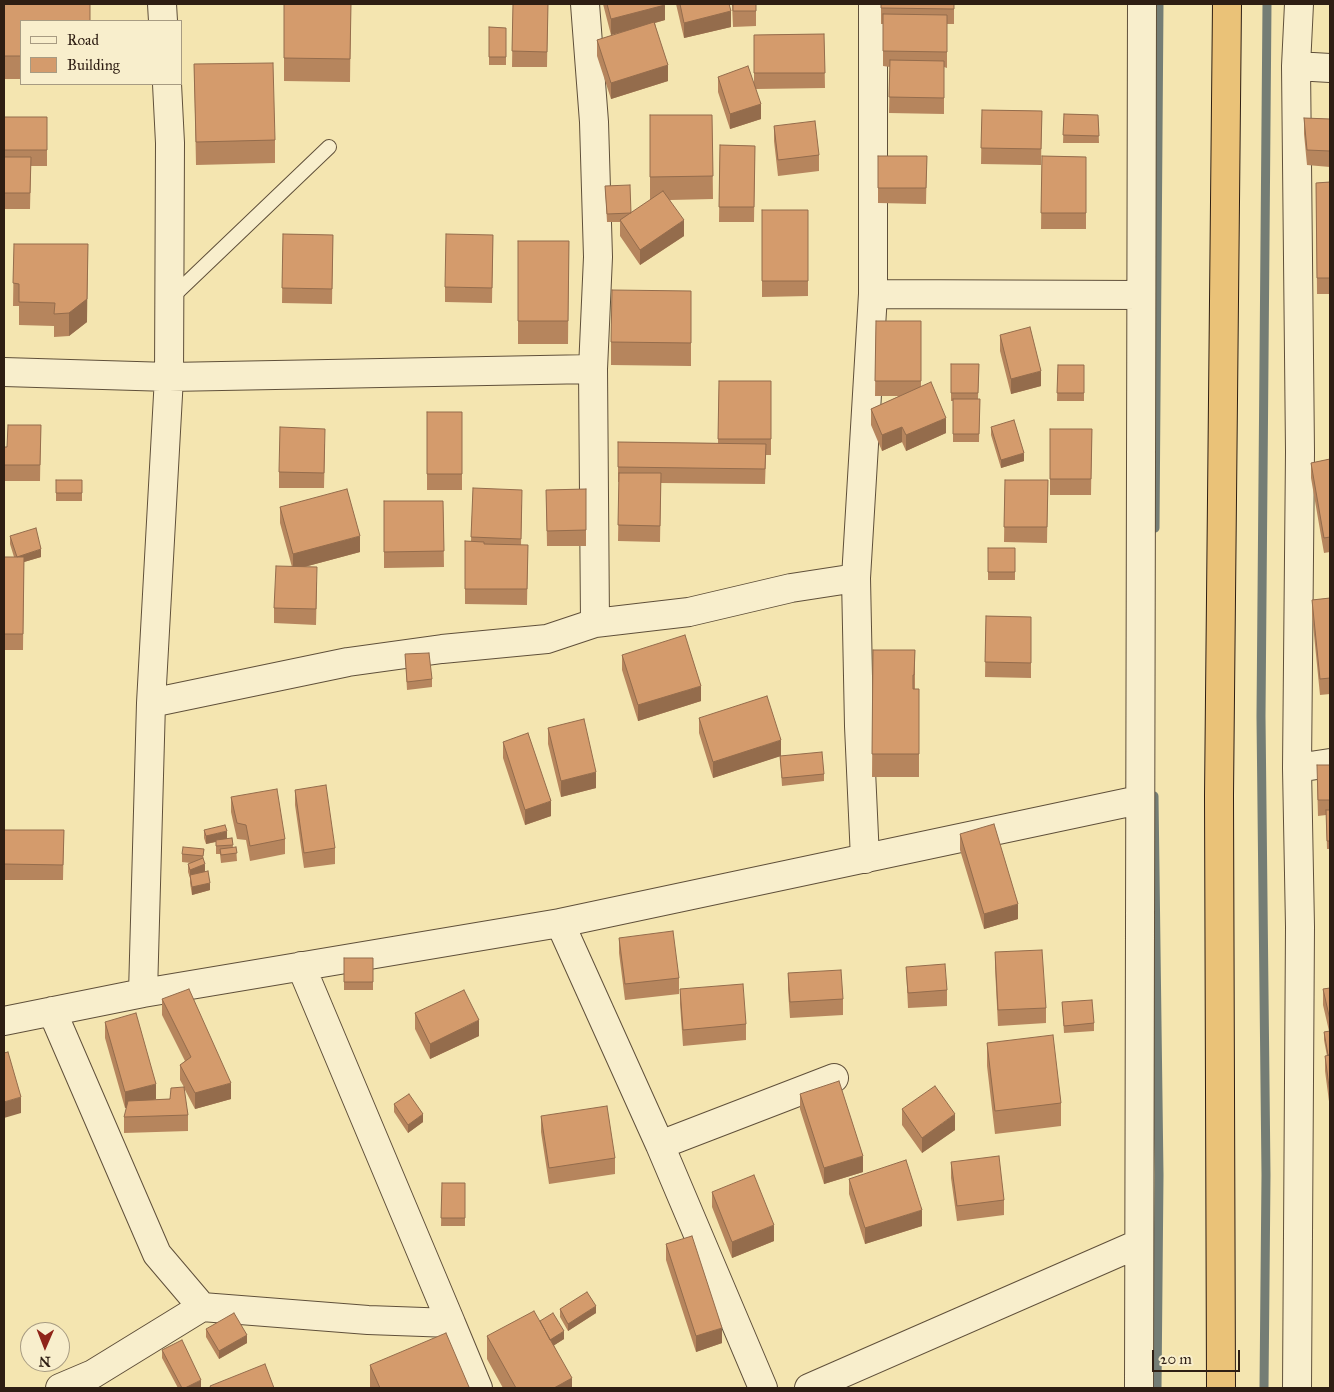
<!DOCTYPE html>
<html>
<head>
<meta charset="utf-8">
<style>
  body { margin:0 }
  #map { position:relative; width:1334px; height:1392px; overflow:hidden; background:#f4e5b0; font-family:"IM FELL Great Primer",serif }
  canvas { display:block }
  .frame { position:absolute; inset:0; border:5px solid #2e1e13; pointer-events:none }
  .legend { position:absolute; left:20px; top:20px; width:162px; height:65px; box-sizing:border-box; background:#f8eecc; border:1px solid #a79b82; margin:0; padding:6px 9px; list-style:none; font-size:15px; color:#2e1e13 }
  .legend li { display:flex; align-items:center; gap:10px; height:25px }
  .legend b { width:25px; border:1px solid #a79b82 }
  .north { position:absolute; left:20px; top:1322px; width:50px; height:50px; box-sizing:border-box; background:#f8eecc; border:1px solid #a79b82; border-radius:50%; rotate:181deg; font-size:14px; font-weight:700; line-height:20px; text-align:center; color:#2e1e13 }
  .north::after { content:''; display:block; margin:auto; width:18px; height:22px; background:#8f2418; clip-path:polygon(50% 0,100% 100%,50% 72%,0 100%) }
  .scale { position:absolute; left:1152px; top:1350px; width:88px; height:22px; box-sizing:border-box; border:2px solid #2e1e13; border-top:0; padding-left:6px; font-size:15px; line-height:18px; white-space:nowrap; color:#2e1e13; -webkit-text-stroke:4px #f8eecc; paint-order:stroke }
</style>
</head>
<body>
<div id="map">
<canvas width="1334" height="1392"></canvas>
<div class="frame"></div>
<ul class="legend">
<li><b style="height:6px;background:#f8eecc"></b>Road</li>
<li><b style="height:14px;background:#d49b6c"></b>Building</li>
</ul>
<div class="north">N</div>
<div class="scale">20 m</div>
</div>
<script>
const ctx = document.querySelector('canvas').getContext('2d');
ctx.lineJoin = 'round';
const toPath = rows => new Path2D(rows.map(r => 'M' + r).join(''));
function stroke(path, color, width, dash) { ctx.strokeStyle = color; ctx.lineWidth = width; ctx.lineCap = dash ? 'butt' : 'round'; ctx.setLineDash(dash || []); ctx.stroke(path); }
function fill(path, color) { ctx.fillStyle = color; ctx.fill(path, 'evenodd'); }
const stream = toPath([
  [1155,528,1159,4],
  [1154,796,1159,1175,1157,1388],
  [1264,1388,1266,1175,1261,716,1267,4]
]);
const service = toPath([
  [170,299,329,147]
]);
const minor = toPath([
  [162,4,163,21],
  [585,4,594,122,598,257,593,369,595,623],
  [1296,66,1330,68],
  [873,294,1141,295],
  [4,372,169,377,593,369],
  [151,703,348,662,442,649,547,639,595,623,689,612,791,588,856,578],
  [1297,768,1330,763],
  [865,859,859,726,856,578,873,294,873,4],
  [560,923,660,1145,763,1388],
  [301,966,451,1323],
  [143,993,151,703,169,377,170,143,167,84],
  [52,1011,157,1254,202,1307,368,1320,451,1323,478,1388],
  [4,1021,143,993,560,923,1139,800],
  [660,1145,834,1078],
  [60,1388,93,1374,202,1307],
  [809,1388,1138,1244],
  [1139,1388,1142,4],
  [1297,1388,1300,927,1297,768,1300,452,1296,66,1299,4]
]);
const trunk = toPath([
  [1221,1388,1219,795,1227,4]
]);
const wall = toPath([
  [4,4,21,21,21,79,4,79],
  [284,4,351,4,350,82,284,81],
  [513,4,548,4,547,67,512,67],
  [603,4,664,4,665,20,655,23,668,81,611,99,597,56,597,40,629,30,611,35],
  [676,4,729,4,731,27,684,38],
  [732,4,756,4,756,26,733,27],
  [881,4,954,4,954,24,947,24,947,68,944,67,944,114,889,113,890,67,883,66,883,24,881,24],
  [489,27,506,28,506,65,489,65],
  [824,34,825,88,756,89,761,119,730,129,718,92,718,77,754,85,754,35],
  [194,64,275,140,275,163,196,165],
  [982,110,1042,111,1041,165,981,164],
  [1064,114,1098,115,1099,143,1063,143],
  [650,115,712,115,713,199,670,200,684,236,640,265,620,236,620,222,607,222,605,186,631,213,650,200],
  [4,117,47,117,47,166,31,166,30,209,4,209],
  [1304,118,1330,119,1330,167,1307,165,1304,134],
  [774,126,819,155,819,171,778,176,774,141],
  [720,145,755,146,754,222,719,222],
  [878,156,927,156,926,204,878,203],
  [1042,156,1086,157,1086,229,1041,229],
  [1330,182,1330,294,1317,294,1316,183],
  [762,210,808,210,808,296,762,297],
  [283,234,333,235,332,304,282,303],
  [493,235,492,303,445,302,445,287],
  [518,241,569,241,568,344,518,344],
  [14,244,87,322,69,336,54,337,54,326,19,325,19,306,13,306],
  [691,291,691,366,611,365,611,342],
  [876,321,921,321,921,387,946,433,906,451,902,442,882,451,871,425,871,409,899,396,875,396],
  [1000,335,1041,386,1011,394,1000,351],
  [951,364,979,364,978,399,980,399,979,442,953,442,953,401,951,401],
  [1058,365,1084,365,1084,401,1057,401],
  [719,381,771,381,771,455,766,455,765,484,661,483,660,542,618,541,619,482,618,482,618,442,718,443],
  [427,412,462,412,462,490,427,490],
  [41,425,40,481,4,481,4,447,7,447],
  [991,427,1024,461,1001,468,991,435],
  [1050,429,1092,429,1091,495,1050,495],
  [325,444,324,488,279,488,279,472],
  [1330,459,1330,552,1324,553,1311,478,1311,463],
  [56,480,82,480,82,501,56,501],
  [1005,480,1048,480,1047,543,1004,542],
  [473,488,522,505,521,545,528,545,527,605,465,604,465,541,471,541],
  [586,489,586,546,547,546,546,490],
  [384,501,443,501,444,567,384,568],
  [280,507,360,552,304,567,317,583,316,625,274,623,274,608,292,567,280,523],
  [10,536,41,557,24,562,23,650,4,650,4,557,14,557,10,544],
  [988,548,1015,548,1015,580,988,580],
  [1330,598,1330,694,1320,695,1312,615,1312,600],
  [986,616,1031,617,1031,678,985,677],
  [873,650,915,650,915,689,919,689,919,777,872,777],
  [405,654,432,679,432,687,407,690],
  [622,655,701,701,638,721,622,670],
  [699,718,781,756,824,774,824,781,782,786,780,756,713,778,699,733],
  [548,728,596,788,561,797,548,744],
  [503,742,551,816,525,825,503,758],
  [1330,765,1330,849,1327,849,1326,815,1318,816,1317,781],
  [295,790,335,848,335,864,304,868,295,805],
  [231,797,285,839,285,854,250,861,246,840,237,839,231,812],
  [4,830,64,830,63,880,4,880],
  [204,830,227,839,232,838,233,848,236,847,237,861,221,863,220,854,216,854,216,842,206,844,204,838],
  [960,834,1018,919,984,929,960,850],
  [204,849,203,859,205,872,210,890,192,895,190,883,190,878,188,872,188,864,191,863,182,862,182,854],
  [619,938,679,978,679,994,625,1000,619,953],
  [995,952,1046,1008,1046,1023,998,1026,995,968],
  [344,958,373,958,373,990,344,990],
  [906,967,947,990,947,1006,908,1008],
  [788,973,843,999,843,1015,790,1018,788,989],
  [1330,988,1330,1109,1325,1071,1325,1056,1327,1056,1324,1040,1324,1032,1329,1031,1323,1005,1323,989],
  [680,989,746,1024,746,1040,683,1046,680,1004],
  [162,999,231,1099,195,1109,184,1088,188,1115,188,1131,124,1133,124,1117,127,1107,125,1108,105,1038,105,1022,156,1099,153,1100,170,1099,184,1087,180,1080,180,1065,185,1061,162,1015],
  [1062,1002,1094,1023,1094,1031,1064,1033],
  [415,1013,479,1036,430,1059,415,1029],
  [987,1043,1061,1103,1061,1126,995,1134,987,1066],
  [800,1094,863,1172,824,1184,800,1109],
  [394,1104,423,1122,408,1133,394,1112],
  [902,1109,955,1130,922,1153,902,1125],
  [541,1116,615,1158,615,1174,549,1184,541,1132],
  [951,1162,1004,1200,1004,1215,957,1221,951,1178],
  [849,1179,922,1226,865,1244,849,1194],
  [442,1183,465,1183,465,1226,441,1226],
  [712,1192,774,1241,732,1258,712,1207],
  [666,1244,722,1343,696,1352,666,1260],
  [560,1309,596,1313,568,1331,560,1317],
  [540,1321,564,1339,554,1345,572,1388,503,1388,487,1359,487,1336],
  [206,1329,247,1343,219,1359,206,1337],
  [162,1350,201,1388,178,1388,162,1358],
  [370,1365,469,1388,370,1388]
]);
const shadedWall = toPath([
  [665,5,665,20,611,35,611,19],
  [731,11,731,27,684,38,684,23],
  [668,65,668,81,611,99,611,83],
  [761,104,761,119,730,129,730,114],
  [684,220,684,236,640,265,640,250],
  [88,244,87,322,69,336,69,313],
  [1041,371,1041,386,1011,394,1011,379],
  [946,418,946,433,906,451,906,435],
  [902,427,902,442,882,451,882,435],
  [1024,453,1024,461,1001,468,1001,460],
  [360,536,360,552,293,570,293,554],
  [41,549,41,557,24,562,23,650,24,562,17,557],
  [701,686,701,701,638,721,638,705],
  [781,740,781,756,713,778,713,762],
  [596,772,596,788,561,797,561,781],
  [551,801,551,816,525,825,525,810],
  [227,831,227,839,206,844,206,836],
  [205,864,205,872,190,875,190,870],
  [210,883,210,890,192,895,192,887],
  [1018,904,1018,919,984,929,984,914],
  [479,1020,479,1036,430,1059,430,1044],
  [231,1083,231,1099,195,1109,195,1093],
  [156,1084,156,1099,125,1108,125,1092],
  [21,1097,21,1113,4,1118,4,1102],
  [423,1114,423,1122,408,1133,408,1125],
  [955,1114,955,1130,922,1153,922,1138],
  [863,1156,863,1172,824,1184,824,1168],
  [922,1210,922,1226,865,1244,865,1228],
  [774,1225,774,1241,732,1258,732,1242],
  [596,1306,596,1313,568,1331,568,1324],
  [722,1328,722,1343,696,1352,696,1336],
  [564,1331,564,1339,550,1348,550,1340],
  [247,1335,247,1343,219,1359,219,1351],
  [572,1378,572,1388,554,1388],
  [201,1380,201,1388,185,1388]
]);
const building = toPath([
  [4,4,90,4,90,21,21,21,21,56,4,56,4,4],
  [284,4,351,4,350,59,284,58,284,4],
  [513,4,548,4,547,52,512,51,513,4],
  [607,4,664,4,665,5,611,19,607,4],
  [680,4,729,4,731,11,684,23,680,4],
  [733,4,756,4,756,11,733,11,733,4],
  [881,4,954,4,954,9,881,8,881,4],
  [883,14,947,15,947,52,883,51,883,14],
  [654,22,668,65,611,83,597,40,654,22],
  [489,27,506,28,506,57,489,57,489,27],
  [824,34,825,73,754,73,754,35,824,34],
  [890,60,944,61,944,98,889,97,890,60],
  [273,63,275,140,196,142,194,64,273,63],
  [748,66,761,104,730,114,718,77,748,66],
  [982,110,1042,111,1041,149,981,148,982,110],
  [1064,114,1098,115,1099,136,1063,135,1064,114],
  [650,115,712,115,713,176,650,177,650,115],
  [4,117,47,117,47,150,4,150,4,117],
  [1304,118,1330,119,1330,151,1307,150,1304,118],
  [815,121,819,155,778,160,774,126,815,121],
  [720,145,755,146,754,207,719,207,720,145],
  [878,156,927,156,926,188,878,188,878,156],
  [1042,156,1086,157,1086,213,1041,213,1042,156],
  [4,157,31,157,30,193,4,193,4,157],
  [1330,182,1330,278,1317,278,1316,183,1330,182],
  [630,185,631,213,607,214,605,186,630,185],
  [663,191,684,220,640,250,620,220,663,191],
  [762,210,808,210,808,281,762,281,762,210],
  [283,234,333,235,332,289,282,288,283,234],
  [446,234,493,235,492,288,445,287,446,234],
  [518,241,569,241,568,321,518,321,518,241],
  [14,244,88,244,87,299,69,313,54,314,55,303,19,302,19,284,13,283,14,244],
  [612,290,691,291,691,343,611,342,612,290],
  [876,321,921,321,921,381,875,381,876,321],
  [1030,327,1041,371,1011,379,1000,335,1030,327],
  [951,364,979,364,978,393,951,393,951,364],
  [1058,365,1084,365,1084,393,1057,393,1058,365],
  [719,381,771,381,771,439,718,439,719,381],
  [931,382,946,418,906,435,902,427,882,435,871,409,931,382],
  [953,399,980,399,979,434,953,434,953,399],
  [427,412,462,412,462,474,427,474,427,412],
  [1014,420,1024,453,1001,460,991,427,1014,420],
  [8,425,41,425,40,465,4,465,4,447,7,447,8,425],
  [280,427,325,429,324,473,279,472,280,427],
  [1050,429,1092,429,1091,479,1050,479,1050,429],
  [618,442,766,444,765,469,618,467,618,442],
  [1330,459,1330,537,1324,538,1311,463,1330,459],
  [619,473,661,473,660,526,618,525,619,473],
  [56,480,82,480,82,493,56,493,56,480],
  [1005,480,1048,480,1047,527,1004,527,1005,480],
  [473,488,522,490,521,539,471,537,473,488],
  [347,489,360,536,293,554,280,507,347,489],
  [586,489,586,530,547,531,546,490,586,489],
  [384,501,443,501,444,551,384,552,384,501],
  [36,528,41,549,17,557,10,536,36,528],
  [465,541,484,542,484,544,528,545,527,589,465,589,465,541],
  [988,548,1015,548,1015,572,988,572,988,548],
  [4,557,24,557,23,634,4,634,4,557],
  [276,566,317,567,316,609,274,608,276,566],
  [1330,598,1330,678,1320,679,1312,600,1330,598],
  [986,616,1031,617,1031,663,985,662,986,616],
  [685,635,701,686,638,705,622,655,685,635],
  [873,650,915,650,914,675,913,675,913,689,919,689,919,754,872,754,873,650],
  [429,653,432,679,407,682,405,654,429,653],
  [767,696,781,740,713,762,699,718,767,696],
  [584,719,596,772,561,781,548,728,584,719],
  [528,733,551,801,525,810,503,742,528,733],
  [822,752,824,774,782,778,780,756,822,752],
  [1317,765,1330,765,1330,800,1318,800,1317,765],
  [326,785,335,848,304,853,295,790,326,785],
  [277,789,285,839,250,846,246,825,237,823,231,797,277,789],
  [1326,810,1330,810,1330,841,1327,841,1326,810],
  [994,824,1018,904,984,914,960,834,994,824],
  [225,825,227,831,206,836,204,830,225,825],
  [4,830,64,830,63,865,4,864,4,830],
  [232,838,233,845,216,846,216,840,232,838],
  [183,847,204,849,203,856,182,854,183,847],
  [236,847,237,853,221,855,220,849,236,847],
  [203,858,205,864,190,870,188,864,203,858],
  [208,871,210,883,192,887,190,875,208,871],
  [673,931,679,978,625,984,619,938,673,931],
  [1042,950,1046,1008,998,1010,995,952,1042,950],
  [344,958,373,958,373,982,344,982,344,958],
  [945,964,947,990,908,993,906,967,945,964],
  [841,970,843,999,790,1002,788,973,841,970],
  [743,984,746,1024,683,1030,680,989,743,984],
  [1330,988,1330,1020,1323,989,1330,988],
  [189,989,231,1083,195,1093,180,1065,191,1057,162,999,189,989],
  [464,990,479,1020,430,1044,415,1013,464,990],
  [1092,1000,1094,1023,1064,1026,1062,1002,1092,1000],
  [136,1013,156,1084,125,1092,105,1022,136,1013],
  [1330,1031,1330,1055,1328,1055,1324,1032,1330,1031],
  [1053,1035,1061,1103,995,1111,987,1043,1053,1035],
  [8,1052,21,1097,4,1102,4,1053,8,1052],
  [1330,1055,1330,1094,1325,1056,1330,1055],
  [839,1081,863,1156,824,1168,800,1094,839,1081],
  [935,1086,955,1114,922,1138,902,1109,935,1086],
  [184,1087,188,1115,124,1117,128,1101,170,1099,171,1088,184,1087],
  [409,1094,423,1114,408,1125,394,1104,409,1094],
  [607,1106,615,1158,549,1168,541,1116,607,1106],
  [999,1156,1004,1200,957,1206,951,1162,999,1156],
  [906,1160,922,1210,865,1228,849,1179,906,1160],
  [754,1175,774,1225,732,1242,712,1192,754,1175],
  [442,1183,465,1183,465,1218,441,1218,442,1183],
  [692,1236,722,1328,696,1336,666,1244,692,1236],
  [587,1292,596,1306,568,1324,560,1309,587,1292],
  [534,1311,572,1378,554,1388,516,1388,487,1336,534,1311],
  [234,1313,247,1335,219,1351,206,1329,234,1313],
  [553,1313,564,1331,550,1340,540,1321,553,1313],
  [446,1333,469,1387,466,1388,380,1388,370,1365,446,1333],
  [182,1340,201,1380,185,1388,182,1388,162,1350,182,1340],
  [265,1364,274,1388,211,1388,210,1386,265,1364]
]);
stroke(stream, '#747d75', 9);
stroke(service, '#60503a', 16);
stroke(minor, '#60503a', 30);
stroke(trunk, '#2e1e13', 30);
stroke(service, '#f8eecc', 14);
stroke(minor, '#f8eecc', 28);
stroke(trunk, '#eac278', 28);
fill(wall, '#b6855d');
fill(shadedWall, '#946c4c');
fill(building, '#d49b6c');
stroke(building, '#946c4c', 1);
</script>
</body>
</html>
